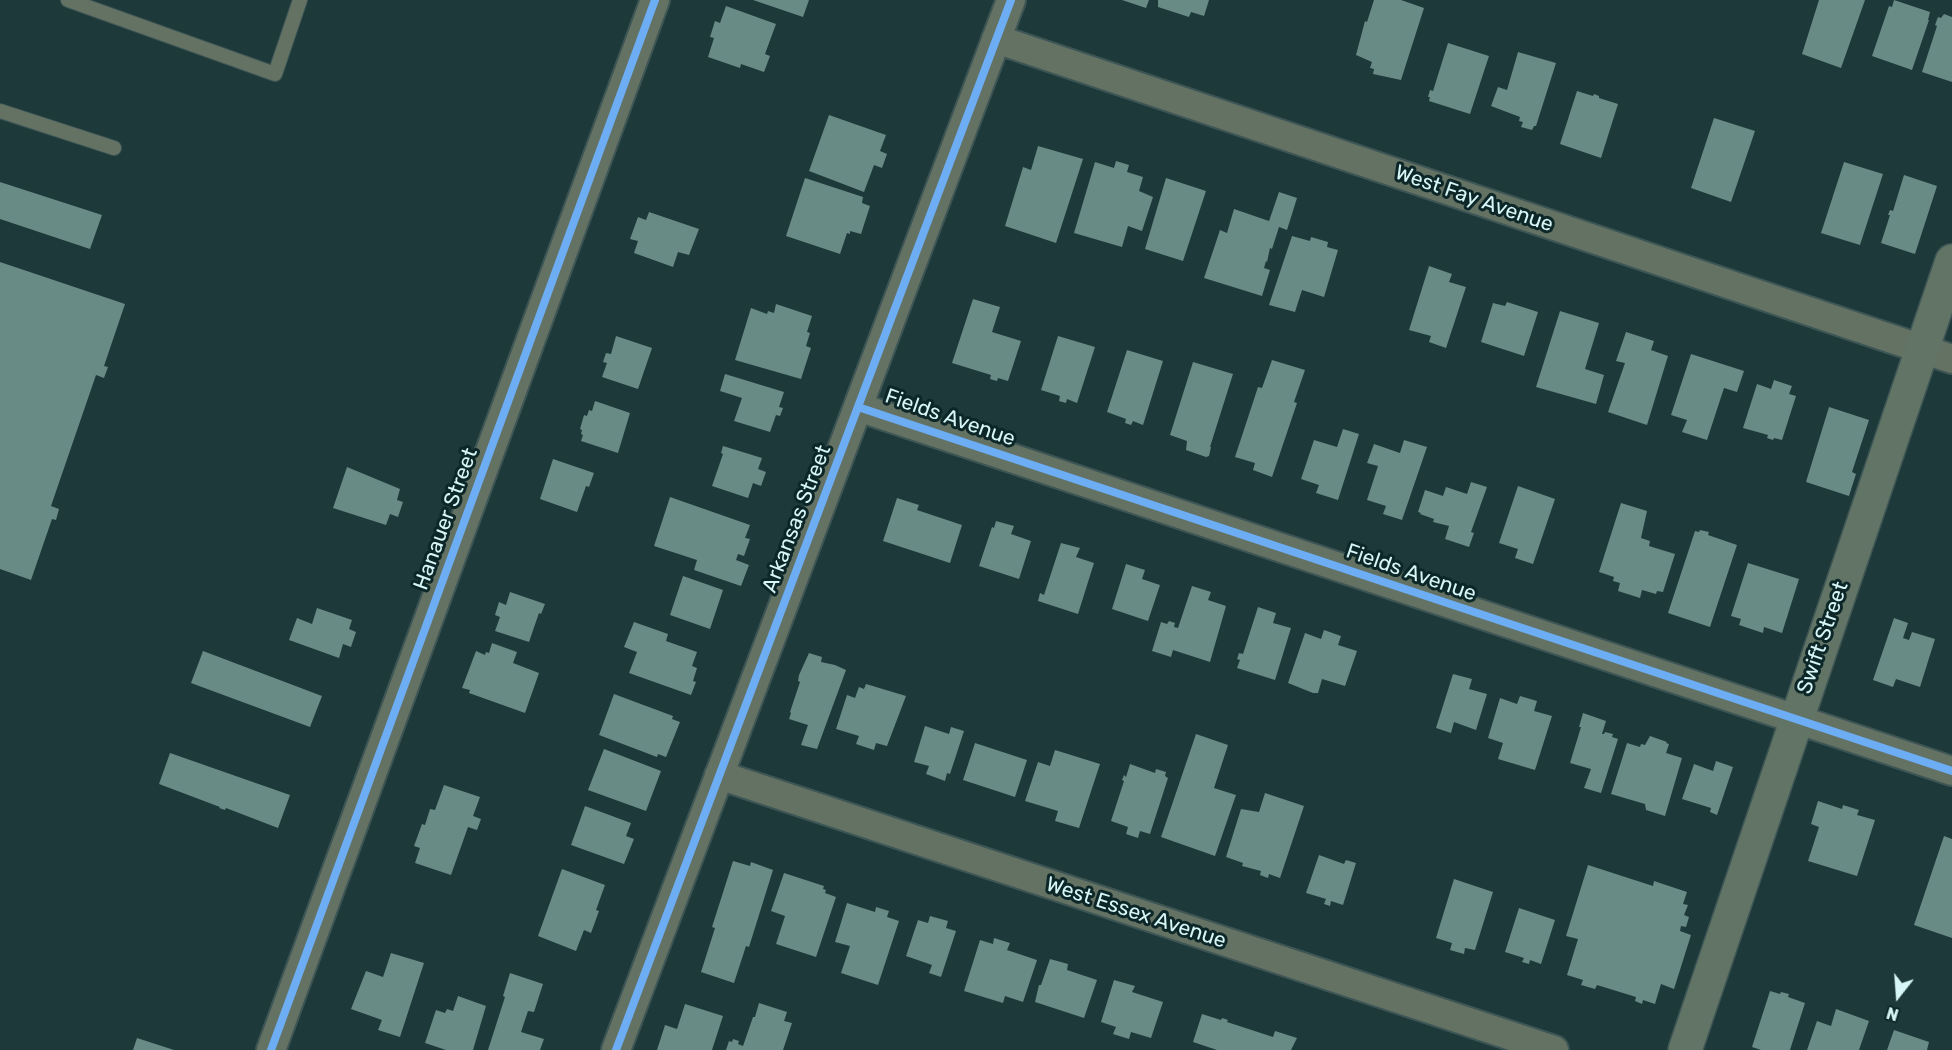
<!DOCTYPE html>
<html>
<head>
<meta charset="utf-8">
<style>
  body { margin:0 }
  #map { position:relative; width:1952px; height:1050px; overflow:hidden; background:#1e3939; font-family:Rubik,sans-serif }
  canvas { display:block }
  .north { position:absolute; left:1868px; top:966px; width:60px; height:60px; -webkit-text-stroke:4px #0d2728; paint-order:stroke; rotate:197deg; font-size:16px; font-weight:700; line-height:24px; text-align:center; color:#d7f6f7 }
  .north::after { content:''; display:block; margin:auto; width:21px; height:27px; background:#d7f6f7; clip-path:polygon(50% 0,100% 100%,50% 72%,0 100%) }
</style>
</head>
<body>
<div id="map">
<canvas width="1952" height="1050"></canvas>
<div class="north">N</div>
</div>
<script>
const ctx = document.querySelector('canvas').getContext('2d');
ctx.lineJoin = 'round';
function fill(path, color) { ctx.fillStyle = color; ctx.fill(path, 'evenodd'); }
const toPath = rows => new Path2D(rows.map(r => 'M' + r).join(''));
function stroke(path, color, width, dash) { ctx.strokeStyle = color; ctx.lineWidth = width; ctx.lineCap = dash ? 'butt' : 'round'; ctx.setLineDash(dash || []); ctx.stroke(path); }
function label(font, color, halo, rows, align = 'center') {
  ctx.font = font + ' Rubik,sans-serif'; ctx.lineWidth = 6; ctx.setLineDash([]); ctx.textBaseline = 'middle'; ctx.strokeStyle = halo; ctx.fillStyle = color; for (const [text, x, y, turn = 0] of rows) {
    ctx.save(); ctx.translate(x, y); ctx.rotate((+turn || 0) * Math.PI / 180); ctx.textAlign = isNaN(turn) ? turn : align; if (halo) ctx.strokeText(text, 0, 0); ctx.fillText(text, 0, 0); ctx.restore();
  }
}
const building = toPath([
  [753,0,809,0,803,17],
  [1122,0,1149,0,1146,8],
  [1158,0,1209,0,1204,16,1191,12,1189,17,1158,7],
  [1374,0,1401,0,1424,8,1401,80,1373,74,1374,69,1370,68,1372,62,1356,55,1365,21,1367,22],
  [1819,0,1865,0,1841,68,1802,54],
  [1894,0,1930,12,1928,20,1929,20,1912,70,1872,56,1889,6,1892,7],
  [726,6,776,24,765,54,770,56,764,72,741,64,740,68,708,57,714,38,710,37,715,21,720,23],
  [1944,14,1952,17,1952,82,1922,72,1937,26,1935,25,1938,17,1941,18],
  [1448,43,1489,56,1470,114,1429,101,1430,97,1428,97,1430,90,1433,91],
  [1518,52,1556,63,1536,126,1534,126,1532,130,1521,127,1523,122,1519,121,1520,117,1491,106,1498,87,1507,90],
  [1577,91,1593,96,1594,94,1599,96,1599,98,1618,104,1601,158,1560,144],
  [829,115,886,135,880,151,887,154,882,168,874,165,864,192,809,171],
  [1714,118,1755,131,1731,202,1691,188],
  [1038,146,1083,159,1056,243,1005,226,1023,167,1031,170],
  [1116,161,1129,165,1127,172,1143,177,1139,191,1153,197,1142,231,1128,226,1122,247,1074,233,1095,162,1114,168],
  [1844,162,1883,174,1860,245,1821,233],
  [1904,175,1937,186,1915,254,1881,243,1890,215,1888,215,1890,210,1893,211],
  [805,178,863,197,862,203,870,206,861,234,850,231,850,234,847,233,840,254,786,236],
  [1166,178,1206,191,1183,261,1145,249],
  [0,182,102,215,90,249,0,219],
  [1279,192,1297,198,1287,230,1279,227,1272,249,1270,248,1267,262,1266,261,1264,268,1270,270,1262,296,1204,278,1220,230,1227,233,1234,209,1269,221],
  [649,212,699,229,689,255,678,252,673,267,634,253,638,241,630,239,638,217,646,220],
  [1292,236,1310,241,1311,237,1328,242,1327,247,1338,250,1324,297,1302,290,1295,312,1269,305],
  [0,262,125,304,104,366,108,367,104,378,96,375,51,506,59,509,56,520,52,519,31,580,0,569],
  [1429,266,1452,274,1449,282,1466,287,1446,348,1429,342,1431,336,1409,330],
  [973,299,1000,307,992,332,1021,341,1008,381,998,378,997,381,990,379,991,375,952,363],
  [1507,302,1538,312,1524,356,1481,342,1493,303,1505,306],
  [776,304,812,316,807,332,810,333,806,346,811,348,801,379,735,360,751,308,767,314,768,311,774,313],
  [1560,311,1599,323,1585,369,1604,375,1596,404,1536,387],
  [1626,332,1654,341,1651,350,1668,356,1647,425,1608,412,1625,363,1616,361],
  [616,336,652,348,638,389,602,377,607,363,603,362,606,353,611,354],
  [1058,336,1095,347,1077,403,1067,399,1066,403,1059,401,1060,396,1041,390],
  [1127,350,1163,361,1143,425,1133,421,1131,425,1125,423,1126,419,1107,412],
  [1691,354,1744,371,1737,392,1724,388,1707,440,1682,432,1687,420,1671,415],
  [1272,360,1305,370,1294,402,1297,403,1272,477,1253,470,1255,463,1235,457,1258,387,1262,388],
  [1193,362,1233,374,1210,447,1211,447,1209,456,1206,457,1186,450,1187,441,1170,435],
  [725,374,784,392,779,407,783,408,780,416,776,415,770,432,734,421,742,398,720,391],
  [1774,380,1792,386,1789,394,1796,396,1782,440,1774,438,1773,440,1767,438,1768,435,1743,428,1757,384,1771,389],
  [595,401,630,413,618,453,581,441,583,435,581,434,582,430,580,429,584,415,587,416,589,410,592,411],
  [1829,407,1869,420,1852,472,1856,474,1849,496,1806,482],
  [1343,429,1359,434,1338,500,1316,493,1319,485,1301,479,1314,440,1337,447],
  [1404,440,1427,447,1402,520,1383,514,1386,506,1367,500,1378,466,1367,463,1374,444,1400,453],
  [723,446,762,458,758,469,766,472,761,486,753,483,748,498,712,486,723,454,721,453],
  [553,459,594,473,589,487,586,486,577,512,540,499],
  [347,467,400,489,397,500,403,502,398,517,390,514,386,525,333,508],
  [1471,482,1487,487,1471,532,1474,533,1469,547,1445,539,1449,526,1433,522,1434,519,1420,514,1421,513,1418,512,1425,490,1443,496,1446,487,1467,494],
  [1518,486,1555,499,1533,564,1515,558,1518,549,1499,543],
  [670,497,750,525,745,538,750,539,744,556,738,554,736,560,749,565,741,586,694,570,697,560,654,546],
  [897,498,919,505,917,510,962,525,950,563,883,541],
  [1621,503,1647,511,1641,538,1650,541,1649,546,1675,554,1663,592,1657,591,1656,594,1642,590,1640,598,1618,591,1620,583,1613,581,1614,577,1599,572],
  [996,521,1014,526,1011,534,1031,541,1019,579,979,566,992,527,994,528],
  [1700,530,1709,532,1708,535,1737,545,1710,627,1668,613,1695,531,1699,532],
  [1061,543,1080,548,1076,557,1094,563,1078,614,1038,601,1040,593,1044,595],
  [1748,563,1799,579,1782,633,1764,627,1763,633,1739,625,1741,619,1731,616],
  [1126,564,1145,570,1142,579,1160,585,1148,621,1112,609],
  [683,576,723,590,710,629,670,615],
  [1192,586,1211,592,1208,600,1226,606,1210,662,1173,650,1171,657,1152,651,1161,622,1167,624,1169,621,1175,623,1174,627,1178,628],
  [510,592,545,604,541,614,539,613,529,642,495,631,500,617,495,615,499,602,506,605],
  [1258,607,1276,613,1273,623,1291,628,1275,680,1237,668,1240,660,1237,659,1239,653,1243,654],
  [317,608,352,620,349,629,356,632,351,647,343,644,339,658,289,640,297,618,312,624],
  [1894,618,1908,623,1903,638,1909,640,1912,632,1935,639,1920,687,1896,679,1893,687,1873,680],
  [634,622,668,634,666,641,697,652,692,666,697,668,693,681,696,682,691,695,629,673,637,652,624,647],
  [1324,630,1341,636,1338,645,1357,651,1345,686,1322,679,1318,693,1313,693,1288,683,1305,633,1321,639],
  [492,643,517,652,513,663,539,673,525,713,469,693,470,690,462,688,476,651,485,655,486,652,489,653],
  [203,651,322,696,310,727,191,683],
  [809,653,822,657,821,662,835,665,846,670,817,749,801,745,808,725,789,719,791,713,790,712,800,682,798,681,799,675],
  [1453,674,1472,679,1469,689,1487,694,1476,730,1454,722,1451,733,1436,728],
  [866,684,906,696,887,746,876,743,874,750,856,744,859,736,836,729,847,695,855,698,859,687,864,689],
  [614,694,673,716,672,719,680,722,666,757,658,754,657,757,599,735],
  [1520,696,1537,701,1534,711,1552,716,1535,770,1498,759,1503,743,1488,738,1500,698,1517,704],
  [1583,713,1606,721,1602,734,1604,734,1605,732,1613,734,1612,737,1618,739,1601,793,1584,788,1591,769,1570,763,1581,727,1579,727],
  [925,726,949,734,951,727,964,731,950,774,947,773,945,781,926,774,929,766,914,762],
  [1196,734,1228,745,1214,788,1236,795,1215,856,1161,837],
  [1650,736,1667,742,1666,743,1669,744,1666,753,1682,758,1665,816,1646,810,1645,804,1611,794,1627,743,1640,747,1641,744,1645,745],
  [975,743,1027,760,1015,797,963,780],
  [604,749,661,771,646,811,588,790],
  [1055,750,1100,764,1079,828,1055,821,1058,811,1025,801,1038,762,1050,766],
  [170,753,290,795,278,828,226,808,225,810,219,808,220,807,159,784],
  [1716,761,1733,767,1717,815,1710,812,1711,808,1682,799,1694,764,1713,771],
  [1130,764,1155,773,1156,769,1166,772,1165,776,1168,778,1150,834,1140,831,1138,838,1126,834,1128,827,1111,821,1124,781,1122,780,1124,775,1126,777],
  [444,785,480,797,473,816,481,819,477,830,468,827,451,875,415,863,420,848,414,846,422,824,425,825,430,809,435,810],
  [1265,793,1304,806,1280,878,1269,874,1268,878,1260,875,1261,871,1242,866,1243,863,1226,857,1241,809,1259,812],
  [1818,801,1842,809,1843,805,1859,810,1857,815,1875,820,1857,876,1808,861,1819,827,1811,824],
  [585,806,631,823,626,836,634,839,624,864,571,845],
  [1944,836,1952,839,1952,938,1914,925],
  [1319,855,1344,864,1346,860,1356,863,1343,905,1331,901,1330,906,1324,904,1326,899,1306,893],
  [733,861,750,866,751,862,773,870,749,947,746,946,734,983,701,972,715,928,712,927],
  [1588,865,1653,886,1654,881,1687,892,1683,904,1688,905,1684,915,1689,917,1686,927,1681,926,1680,931,1691,935,1674,989,1661,984,1655,1004,1643,1000,1642,1004,1635,1001,1636,997,1597,985,1595,989,1581,985,1583,980,1567,975,1578,939,1566,936],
  [562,869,605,885,596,910,599,911,591,933,584,930,576,951,538,936],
  [784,873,824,886,823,889,826,890,825,893,836,897,816,957,776,944,785,916,771,911],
  [1454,879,1493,892,1475,950,1465,948,1464,954,1450,950,1452,943,1436,938],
  [847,903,875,912,876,907,889,911,887,917,899,921,878,985,841,973,850,946,835,942],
  [1519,908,1555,920,1541,964,1530,960,1529,964,1522,962,1524,958,1505,952],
  [930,916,948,921,946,928,956,931,941,977,929,973,932,965,906,956,918,920,928,923],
  [994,938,1010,943,1007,950,1037,960,1023,1002,1005,996,1003,1003,964,991,980,940,993,944],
  [391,953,424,963,400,1037,378,1030,382,1020,351,1009,366,971,383,977],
  [1050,959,1068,964,1067,970,1097,980,1084,1018,1035,1002,1039,985,1041,985],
  [510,973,543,984,534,1012,528,1011,521,1032,544,1039,540,1050,488,1050,505,997,503,996],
  [1114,980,1135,986,1132,992,1163,1002,1151,1038,1131,1032,1129,1039,1113,1034,1116,1027,1101,1022],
  [1770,991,1780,994,1781,992,1789,994,1788,997,1805,1003,1790,1050,1761,1050,1752,1047],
  [458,996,486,1006,473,1050,446,1050,425,1043,436,1010,445,1013,447,1009,453,1011],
  [759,1003,787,1012,784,1021,792,1023,783,1050,726,1050,729,1041,732,1042,733,1039,739,1041,738,1044,743,1046,753,1017,755,1017],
  [685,1004,723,1016,712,1050,657,1050,665,1025,677,1029],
  [1836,1009,1869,1021,1859,1050,1807,1050,1817,1021,1831,1026],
  [1202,1014,1221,1020,1222,1018,1228,1020,1227,1022,1273,1037,1275,1031,1297,1038,1291,1050,1217,1050,1193,1042],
  [1894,1030,1929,1042,1927,1050,1887,1050],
  [137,1038,174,1050,133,1050]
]);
const lane = toPath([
  [68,0,275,74,300,0],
  [0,111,114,148]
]);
const street = toPath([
  [996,39,1952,359],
  [858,407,1952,771],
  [719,775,1554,1050],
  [271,1050,655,0],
  [616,1050,1011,0]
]);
const secondary = toPath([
  [1685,1050,1952,261]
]);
const cycleway = toPath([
  [858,407,1952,771],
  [271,1050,655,0],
  [616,1050,1011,0]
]);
const streetNames = [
  ["West Fay Avenue",1474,199,19],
  ["Fields Avenue",950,418,19],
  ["Hanauer Street",446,519,-70],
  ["Arkansas Street",797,519,-69],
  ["Fields Avenue",1411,573,19],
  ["Swift Street",1823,638,-71],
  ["West Essex Avenue",1136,913,18]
];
fill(building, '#688b86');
stroke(lane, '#3e5555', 16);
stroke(street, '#3e5555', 32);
stroke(secondary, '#3e5555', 36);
stroke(lane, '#647264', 14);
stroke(street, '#647264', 28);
stroke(secondary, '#617465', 33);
stroke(cycleway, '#6dadf4', 8);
label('21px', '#d7f6f7', '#0d2728', streetNames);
</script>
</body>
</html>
